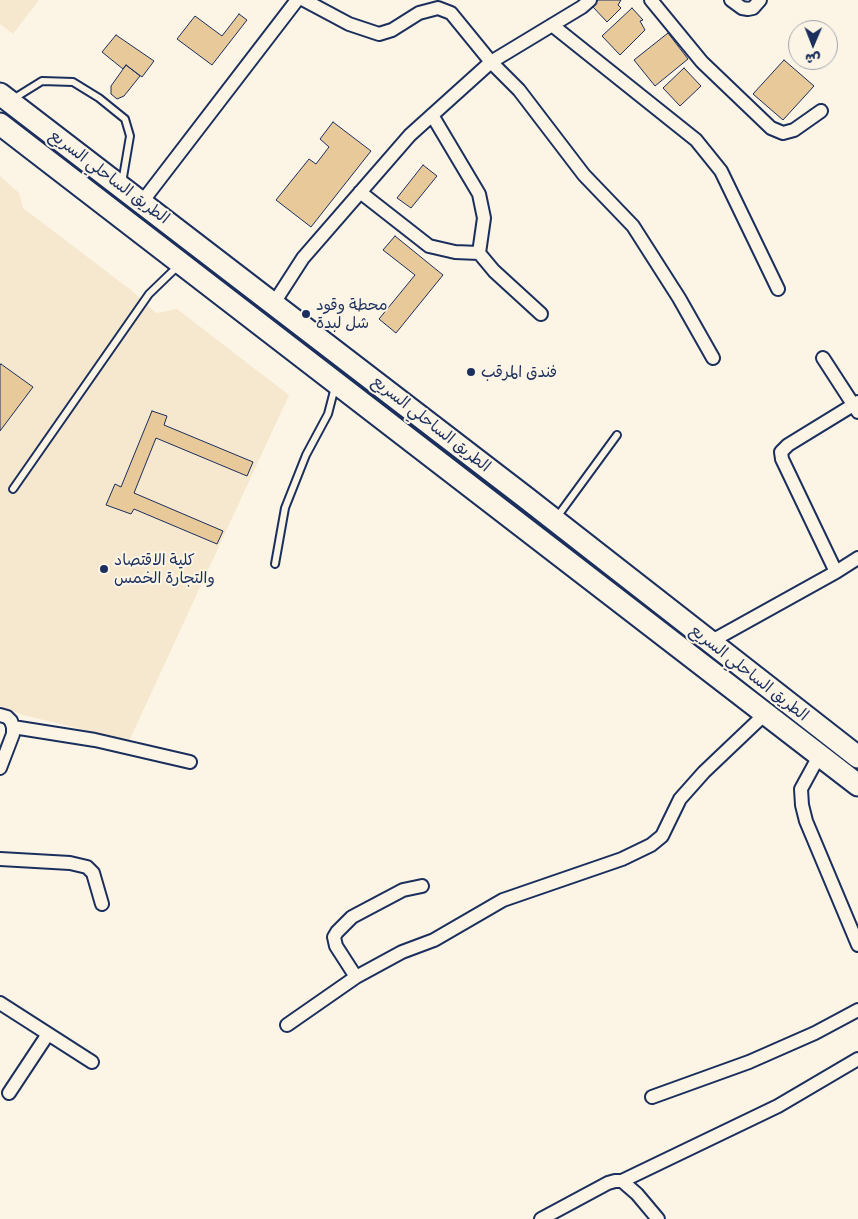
<!DOCTYPE html>
<html>
<head>
<meta charset="utf-8">
<style>
  body { margin:0 }
  #map { position:relative; width:858px; height:1219px; overflow:hidden; background:#fcf5e5; font-family:Delius,"Playpen Sans Arabic",sans-serif }
  canvas { display:block }
  .north { position:absolute; left:788px; top:20px; width:50px; height:50px; box-sizing:border-box; background:#fcf5e5; border:1px solid #a2a6af; border-radius:50%; rotate:181deg; font-size:14px; font-weight:700; line-height:20px; text-align:center; color:#1b2f5e }
  .north::after { content:''; display:block; margin:auto; width:18px; height:22px; background:#1b2f5e; clip-path:polygon(50% 0,100% 100%,50% 72%,0 100%) }
</style>
</head>
<body>
<div id="map">
<canvas width="858" height="1219"></canvas>
<div class="north">ش</div>
</div>
<script>
const ctx = document.querySelector('canvas').getContext('2d');
ctx.lineJoin = 'round';
function fill(path, color) { ctx.fillStyle = color; ctx.fill(path, 'evenodd'); }
const toPath = rows => new Path2D(rows.map(r => 'M' + r).join(''));
function stroke(path, color, width, dash) { ctx.strokeStyle = color; ctx.lineWidth = width; ctx.lineCap = dash ? 'butt' : 'round'; ctx.setLineDash(dash || []); ctx.stroke(path); }
function label(font, color, halo, rows, align = 'center') {
  ctx.font = font + ' Delius,"Playpen Sans Arabic",sans-serif'; ctx.lineWidth = 4; ctx.setLineDash([]); ctx.textBaseline = 'middle'; ctx.strokeStyle = halo; ctx.fillStyle = color; for (const [text, x, y, turn = 0] of rows) {
    ctx.save(); ctx.translate(x, y); ctx.rotate((+turn || 0) * Math.PI / 180); ctx.textAlign = isNaN(turn) ? turn : align; if (halo) ctx.strokeText(text, 0, 0); ctx.fillText(text, 0, 0); ctx.restore();
  }
}
const built = toPath([
  [0,0,39,0,13,34,0,24],
  [0,176,19,193,23,208,131,290,156,313,177,309,289,395,129,741,23,715,0,706,0,380,32,386,2,364,0,365]
]);
const building = toPath([
  [598,0,621,0,618,5,621,8,607,22,593,7,598,0],
  [632,8,643,20,640,21,645,30,620,55,602,36,632,8],
  [239,14,247,20,212,65,177,39,195,16,222,36,239,14],
  [668,33,688,59,655,86,634,60,668,33],
  [116,35,154,61,142,77,126,65,123,69,102,52,116,35],
  [784,60,814,86,783,120,753,94,784,60],
  [126,65,140,76,124,96,117,99,111,94,111,86,126,65],
  [684,68,701,86,680,106,663,88,684,68],
  [333,122,371,151,311,227,276,200,309,159,316,164,329,147,320,139,333,122],
  [423,165,437,176,411,208,397,198,423,165],
  [395,236,443,275,396,333,379,319,415,275,383,250,395,236],
  [1,364,33,387,0,431,0,365,1,364],
  [152,411,167,416,164,425,253,462,247,476,156,438,134,493,223,531,217,544,134,509,131,514,106,505,115,484,121,487,152,411]
]);
const service = toPath([
  [13,99,42,81,73,82,99,98,125,119,130,136,122,183],
  [13,489,149,294,179,265],
  [557,517,617,435],
  [275,564,285,508,306,455,328,414,335,387]
]);
const minor = toPath([
  [304,0,349,24,379,34,392,30,419,13,438,8,451,13,491,62,519,90,584,175,633,226,679,298,713,358],
  [651,0,702,62,771,128,783,133,794,130,821,111],
  [731,0,742,8,748,9,753,8,760,0],
  [552,25,696,140,721,171,778,289],
  [432,115,479,194,484,218,479,253,494,271,541,314],
  [360,192,429,246,455,252,479,253],
  [142,202,297,0],
  [274,303,303,258,410,135,491,62,582,7,590,0],
  [823,358,858,412],
  [836,572,782,459,781,452,788,445,858,402],
  [710,642,836,572,858,558],
  [0,715,7,717,11,721,13,727,13,734,0,768],
  [13,727,95,740,190,762],
  [819,756,801,789,802,805,806,821,858,945],
  [0,859,70,863,87,867,93,873,102,904],
  [356,977,336,946,334,937,337,932,352,917,403,890,422,886],
  [0,1003,92,1062],
  [287,1025,356,977,402,952,434,940,503,900,622,859,651,845,662,836,680,799,704,772,765,714],
  [9,1093,48,1034],
  [652,1097,749,1062,815,1033,858,1010],
  [622,1181,778,1106,858,1059],
  [541,1219,608,1183,615,1181,622,1181,637,1194,658,1219]
]);
const trunk = toPath([
  [0,94,525,497,858,757],
  [0,124,858,785]
]);
const markers = [
  [306,314,5,"#1b2f5e"],
  [471,372,5,"#1b2f5e"],
  [104,569,5,"#1b2f5e"]
];
const streetNames = [
  ["الطريق الساحلي السريع",109,177,37],
  ["الطريق الساحلي السريع",431,424,38],
  ["الطريق الساحلي السريع",749,673,38]
];
const poiNames = [
  ["محطة وقود",316,305],
  ["شل لبدة",316,323],
  ["فندق المرقب",481,372],
  ["كلية الاقتصاد",114,560],
  ["والتجارة الخمس",114,578]
];
fill(built, '#f6e8ce');
fill(building, '#e7c99a');
stroke(building, '#1b2f5e', 1);
stroke(service, '#1b2f5e', 10);
stroke(minor, '#1b2f5e', 16);
stroke(trunk, '#1b2f5e', 25);
stroke(service, '#fcf5e5', 6);
stroke(minor, '#fcf5e5', 12);
stroke(trunk, '#fcf5e5', 21);
for (const [x, y, r, color] of markers) { const dot = new Path2D(); dot.arc(x, y, r, 0, 2 * Math.PI); ctx.fillStyle = color; ctx.fill(dot); stroke(dot, '#fcf5e5', 2); }
label('16px', '#1b2f5e', '#fcf5e5', streetNames);
label('16px', '#1b2f5e', '#fcf5e5', poiNames, 'left');
</script>
</body>
</html>
